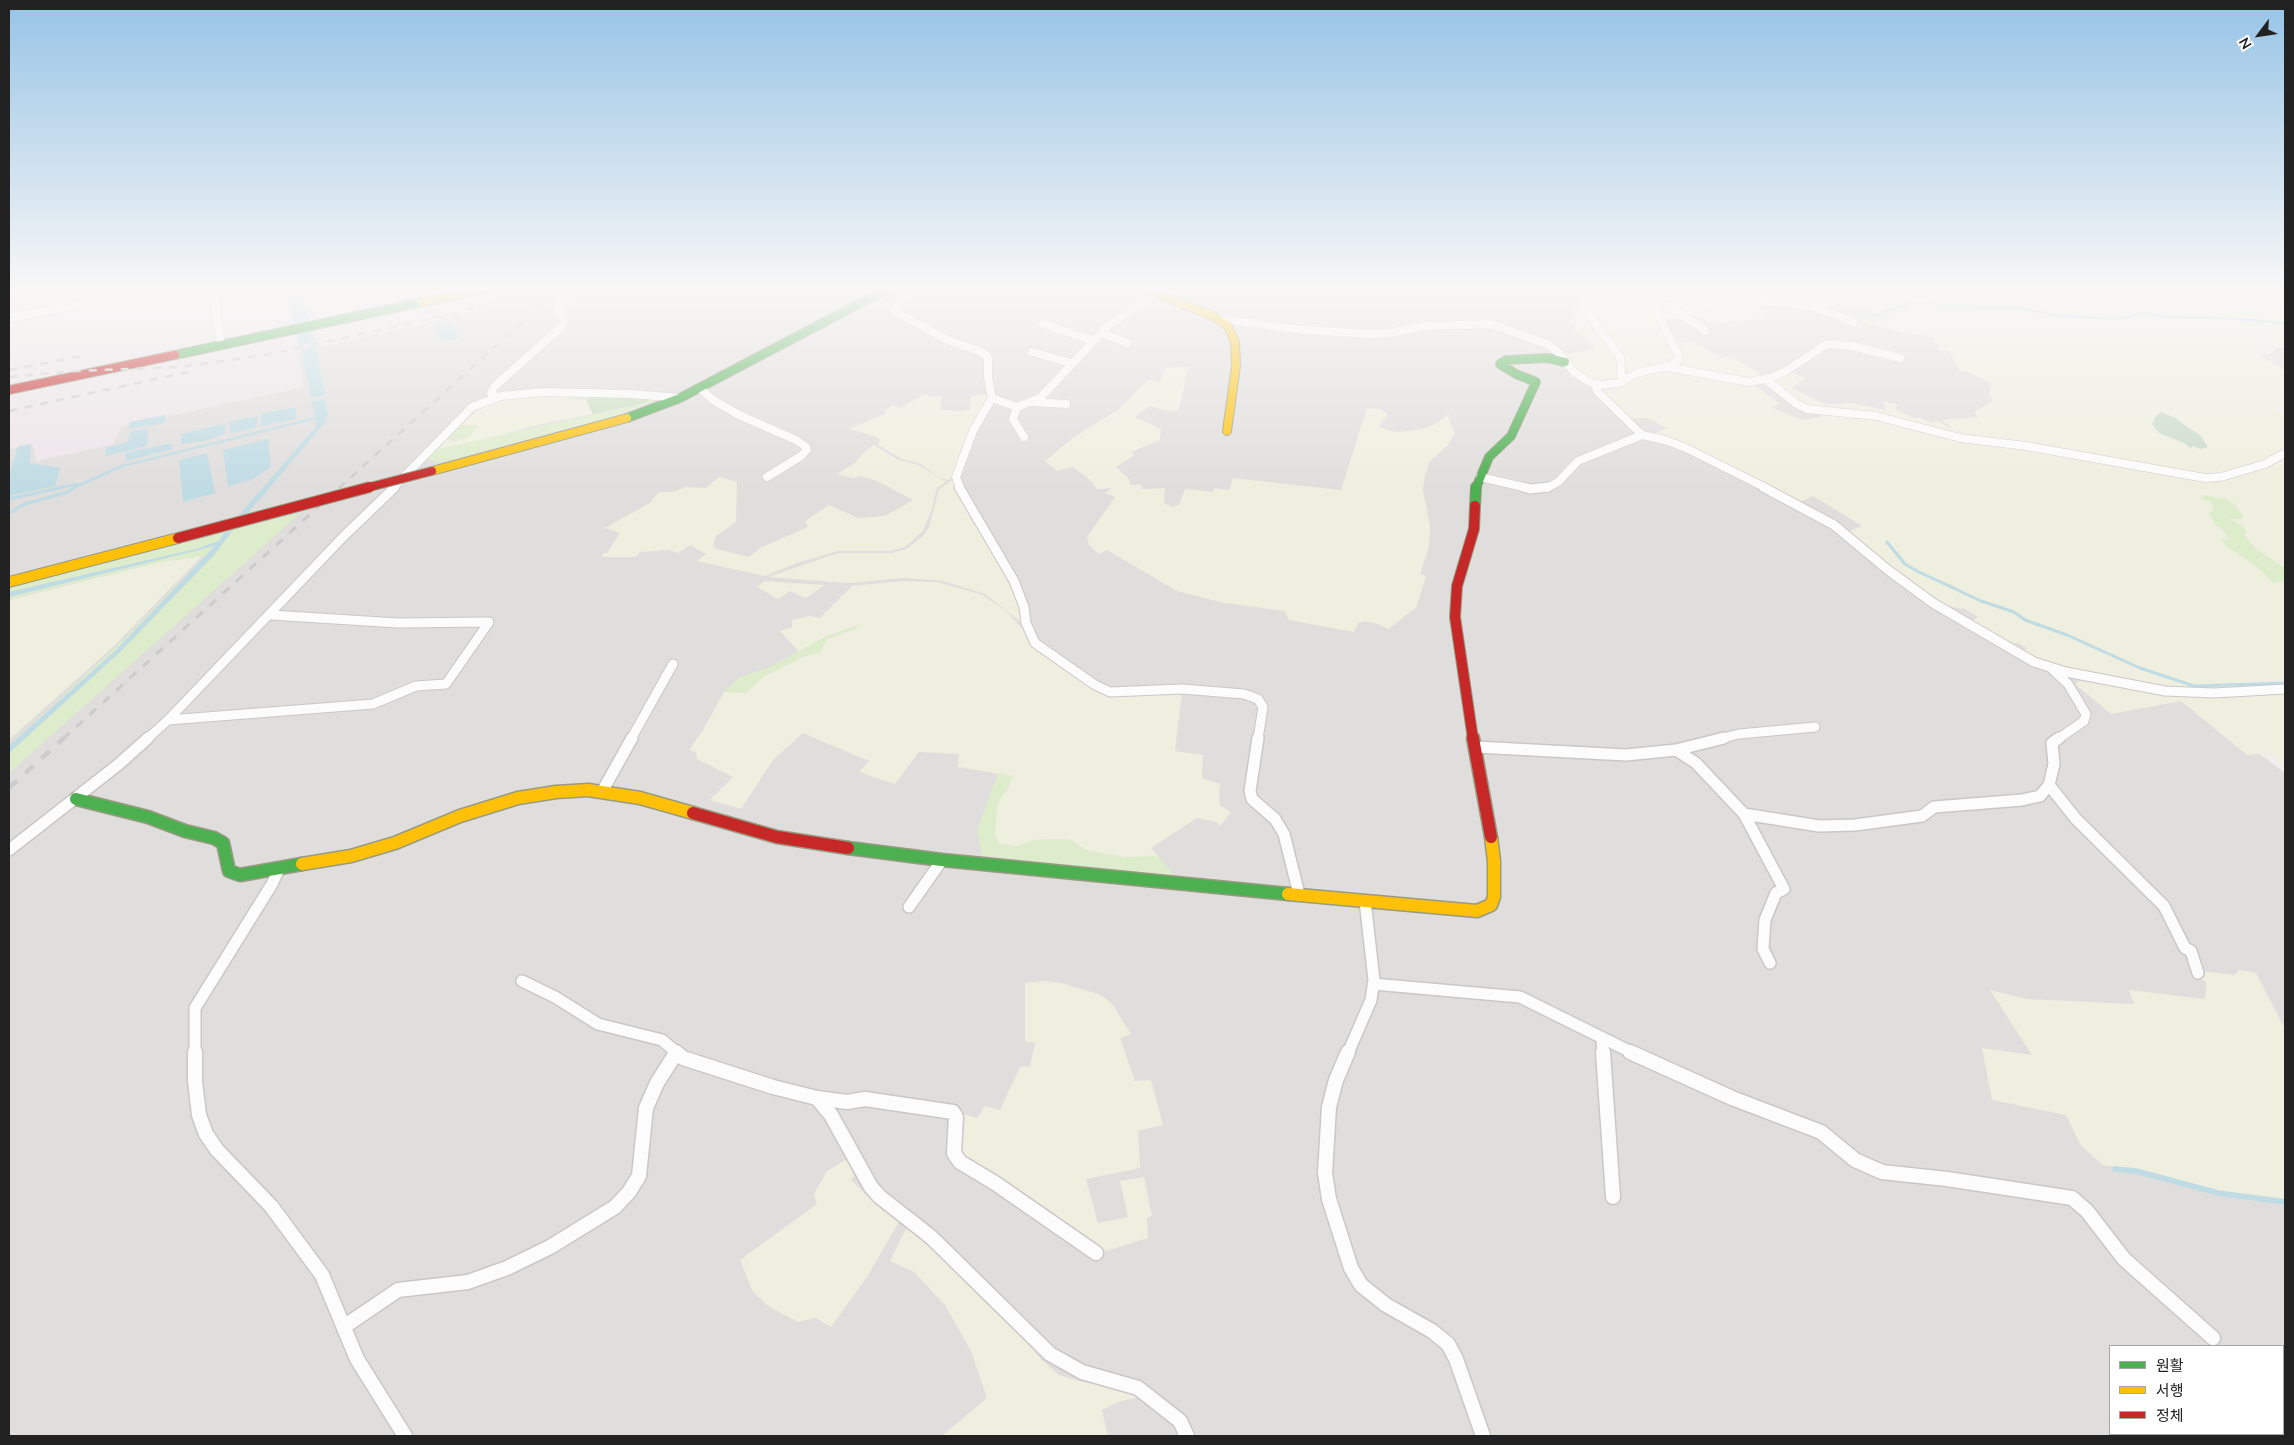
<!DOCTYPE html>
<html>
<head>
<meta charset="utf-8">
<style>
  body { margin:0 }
  #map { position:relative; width:2294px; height:1445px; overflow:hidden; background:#f0eeeb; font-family:"Nunito Sans","Noto Sans KR",sans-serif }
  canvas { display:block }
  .frame { position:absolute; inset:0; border:10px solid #222; pointer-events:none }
  .legend { position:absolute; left:2109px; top:1345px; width:175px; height:90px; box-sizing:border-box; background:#fff; border:1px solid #a7a7a7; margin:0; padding:6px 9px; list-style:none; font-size:15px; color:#222 }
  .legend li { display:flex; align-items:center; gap:10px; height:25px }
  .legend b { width:25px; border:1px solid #a7a7a7 }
  .north { position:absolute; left:2234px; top:10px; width:50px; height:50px; -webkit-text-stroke:4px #fff; paint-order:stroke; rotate:239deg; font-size:14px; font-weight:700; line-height:20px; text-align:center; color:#222 }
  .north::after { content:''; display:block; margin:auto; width:18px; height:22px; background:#222; clip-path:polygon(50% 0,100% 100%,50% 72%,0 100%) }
</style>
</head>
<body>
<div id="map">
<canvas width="2294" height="1445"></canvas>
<div class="frame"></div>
<ul class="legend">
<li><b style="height:6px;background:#4caf50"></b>원활</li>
<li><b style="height:6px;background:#ffc107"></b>서행</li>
<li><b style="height:6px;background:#c62828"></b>정체</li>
</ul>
<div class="north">N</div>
</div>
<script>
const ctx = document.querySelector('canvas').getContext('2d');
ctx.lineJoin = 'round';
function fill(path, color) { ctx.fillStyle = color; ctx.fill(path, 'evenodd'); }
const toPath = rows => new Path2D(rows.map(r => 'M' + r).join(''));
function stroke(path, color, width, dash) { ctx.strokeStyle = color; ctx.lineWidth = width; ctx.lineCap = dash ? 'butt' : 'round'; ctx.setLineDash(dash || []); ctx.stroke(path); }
const residential = toPath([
  [544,288,1580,288,1598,351,1584,370,1628,401,1822,496,2077,669,2185,699,2285,773,2285,1436,9,1436,9,449,33,444,37,461,121,426,303,387,296,352,450,317],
  [2110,1346,2283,1346,2283,1434,2110,1434],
  [1750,297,1894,298,1946,317,1971,360,1971,374,2004,389,1977,424,1934,429,1799,426,1646,322,1755,311],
  [2275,348,2285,348,2285,371,2259,355,2273,353]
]);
const industrial = toPath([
  [9,288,544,288,450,317,296,352,303,387,121,426,114,444,37,461,33,444,9,449]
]);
const farmland = toPath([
  [1586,288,1652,288,1657,291,1611,289,1585,309,1585,314,1616,353,1619,376,1616,381,1597,382,1579,373,1561,351,1570,354,1596,348,1573,329,1577,327,1568,321,1575,319,1572,313,1573,310,1578,308,1579,301,1584,300,1582,296,1588,295],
  [1719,288,2059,288,2063,294,2051,298,1992,301,1957,297,1943,298,1932,303,1905,303,1878,314,1863,304,1828,306,1855,321,1824,309,1754,300],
  [2064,288,2089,288,2122,299,2140,302,2186,297,2205,292,2222,292,2229,288,2285,288,2285,322,2221,318,2165,317,2145,313,2118,319,2061,315,2024,308,1993,308,1965,305,1941,307,1933,304,1951,301,1992,304,2056,300,2069,296,2068,291],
  [2096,288,2222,288,2141,298,2123,296],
  [1711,289,1757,304,1765,314,1763,319,1731,321,1717,324,1705,320,1688,310,1711,308,1695,291],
  [1604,298,1617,299,1618,302,1651,305,1676,359,1626,374,1589,310],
  [1907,304,1931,304,1934,306,1950,308,1958,306,2024,309,2062,316,2119,319,2145,314,2165,318,2222,319,2285,323,2285,348,2275,348,2271,343,2259,343,2254,352,2285,371,2285,402,2283,408,2273,408,2285,416,2285,451,2271,459,2212,477,1962,438,1960,433,1941,420,1978,417,1974,412,1990,403,1992,399,1989,394,1992,382,1973,372,1960,371,1949,351,1940,351,1933,337,1907,333,1868,324,1907,311,1912,307],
  [2161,412,2176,418,2207,446,2201,449,2159,433,2152,424,2155,417],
  [1672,335,1681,343,1692,341,1721,358,1730,356,1766,377,1751,380,1679,365,1684,360],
  [1188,367,1179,410,1169,411,1149,406,1135,417,1161,429,1160,440,1131,452,1134,455,1116,467,1129,479,1130,485,1141,485,1143,489,1165,488,1164,503,1172,507,1179,505,1185,489,1213,492,1215,488,1229,490,1233,478,1341,490,1367,408,1379,409,1388,414,1379,426,1389,431,1399,432,1423,429,1437,423,1450,413,1448,418,1455,433,1448,445,1429,462,1424,480,1423,490,1430,527,1429,547,1420,574,1426,576,1416,608,1388,629,1378,624,1365,621,1358,623,1354,632,1289,620,1284,611,1220,602,1177,591,1107,550,1099,554,1089,545,1087,537,1115,497,1105,493,1112,488,1097,489,1090,480,1073,467,1057,471,1045,461,1074,437,1119,409,1148,380,1160,382,1166,368],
  [1670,368,1751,383,1780,404,1771,407,1801,420,1822,417,1815,411,1863,415,1985,443,2197,478,2285,463,2285,568,2254,547,2245,535,2246,531,2243,526,2227,518,2242,514,2234,504,2218,497,2203,495,2215,511,2208,513,2230,539,2233,551,2259,569,2273,583,2285,581,2285,680,2194,686,2141,667,2066,634,2049,629,2026,620,2015,611,1981,600,1952,585,1935,579,1980,602,2014,612,2025,620,2049,631,2066,636,2140,669,2190,686,2185,691,2072,671,2042,661,2023,651,2027,648,2018,643,2011,644,1972,621,1978,617,1965,609,1946,606,1891,567,1849,531,1862,526,1813,496,1800,502,1654,434,1666,428,1647,418,1629,419,1605,394,1603,390,1615,388,1638,376],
  [1787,371,1806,378,1792,388,1825,404,1841,404,1845,402,1886,410,1883,401,1898,405,1895,409,1916,419,1918,417,1933,423,1937,420,1957,433,1958,437,1911,425,1808,408,1768,381],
  [925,394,932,397,942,396,940,410,960,411,970,410,971,396,989,395,953,477,948,480,939,477,921,464,900,458,878,445,880,440,874,436,849,429,887,413,884,411,893,405,900,408],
  [529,396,570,396,567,400,586,400,593,414,542,424,475,442,438,449,446,440,456,441,479,426,460,425,479,408,496,401],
  [874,445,898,460,919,465,946,482,937,488,931,512,923,531,905,547,890,551,838,551,797,563,765,576,697,561,706,554,690,545,678,553,668,550,640,552,636,557,602,557,603,553,607,553,620,533,605,528,650,503,659,492,673,492,685,487,706,488,719,477,737,482,736,522,716,536,713,546,717,549,749,557,760,548,808,527,805,521,829,505,858,518,885,516,913,500,877,481,860,476,853,478,837,474,856,462,864,452],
  [954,479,1019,598,1022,623,985,594,943,581,904,578,848,583,768,577,838,553,892,553,906,549,923,536,929,527,939,489],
  [202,556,114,646,9,740,9,600,160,562],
  [765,581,794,583,825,585,806,598,790,591,778,599,757,587],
  [902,581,937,582,983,595,1007,612,1027,634,1110,694,1120,697,1182,692,1175,751,1203,755,1202,778,1220,784,1219,800,1221,806,1231,812,1219,827,1217,822,1197,818,1151,848,1159,857,1123,857,1094,852,1085,850,1073,841,1062,839,1035,840,1017,846,1007,846,999,844,995,834,994,823,997,807,1001,797,1007,790,1012,776,958,767,959,754,919,752,895,784,859,772,869,761,803,733,773,760,741,809,710,800,733,777,697,759,696,752,689,750,703,730,724,692,745,693,763,677,805,656,820,652,826,639,855,629,856,626,825,637,799,652,780,631,792,627,792,620,809,616,820,618,852,586],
  [2080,681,2108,683,2174,696,2191,697,2285,692,2285,766,2269,753,2247,755,2181,701,2111,714,2075,684],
  [2239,970,2256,973,2285,1029,2285,1199,2213,1190,2141,1170,2103,1165,2081,1146,2066,1115,1992,1100,1982,1048,2032,1055,1990,990,2027,999,2134,1004,2129,990,2205,999,2206,982,2200,978,2200,971,2235,975],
  [1045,981,1061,983,1095,993,1104,997,1113,1005,1131,1034,1120,1038,1135,1081,1151,1080,1163,1125,1138,1131,1140,1168,1086,1179,1098,1223,1128,1217,1120,1181,1144,1177,1152,1216,1147,1218,1148,1238,1106,1251,1042,1206,965,1159,959,1151,960,1113,977,1118,985,1106,1000,1110,1020,1067,1030,1066,1035,1043,1025,1041,1025,983],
  [847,1159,854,1176,851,1180,878,1206,899,1222,867,1277,831,1327,816,1318,798,1322,768,1306,753,1292,740,1260,817,1204,814,1194,827,1171],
  [907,1227,990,1300,1041,1359,1059,1375,1083,1382,1111,1387,1143,1396,1118,1402,1102,1410,1108,1436,942,1436,987,1398,971,1351,945,1305,914,1272,890,1261]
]);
const grass = toPath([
  [2059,288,2064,288,2068,291,2069,296,2056,300,2024,303,1992,304,1951,301,1938,305,1932,303,1943,298,1956,297,1985,302,2051,298,2062,294],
  [2089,288,2096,288,2123,296,2141,298,2229,288,2222,292,2205,292,2186,297,2159,298,2146,302,2122,299],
  [1907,304,1912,307,1905,312,1868,324,1862,320],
  [540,394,636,396,661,399,612,417,466,456,436,463,427,457,471,411,499,398],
  [550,395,570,396,566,400,641,398,641,404,438,449,446,440,467,439,479,426,461,425,479,408,506,399],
  [2203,495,2226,499,2234,504,2242,514,2242,519,2230,519,2243,526,2246,531,2245,535,2254,547,2285,568,2285,581,2273,583,2259,569,2226,546,2221,539,2229,539,2221,528,2216,526,2208,512,2215,511,2210,502,2201,498],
  [300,513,238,569,9,773,9,753,121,651,213,556,233,530],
  [224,533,219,541,196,549,9,592,9,588],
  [215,545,116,650,9,746,118,645,205,556,160,562,9,599,9,597],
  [862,624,855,629,827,639,820,652,805,656,763,677,745,693,724,692,740,677,770,667,825,637],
  [998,773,1013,776,1007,790,1001,797,997,807,995,834,999,844,1017,846,1035,840,1062,839,1073,841,1085,850,1094,852,1123,857,1156,856,1159,857,1172,872,1173,877,982,856,977,830]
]);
const forest = toPath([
  [590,398,653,398,641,404,593,414,586,400]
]);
const cemetery = toPath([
  [2161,412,2176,418,2184,425,2200,435,2208,447,2201,449,2193,446,2190,448,2186,444,2159,433,2152,424,2155,417]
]);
const water = toPath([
  [287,288,300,288,310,320,305,323,294,324],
  [452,322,458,332,459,338,441,342,435,326],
  [308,330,312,330,315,342,298,346,296,334],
  [316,346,325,395,311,398,301,349],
  [324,399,328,413,326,421,248,513,239,515,315,428,316,418,311,402],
  [296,407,296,419,261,426,261,414],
  [165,415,165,423,129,429,130,422],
  [258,416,256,428,230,433,230,422],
  [225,424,225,434,204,441,181,444,181,434],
  [148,429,147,446,105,456,106,448,128,442,130,432],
  [268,439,271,467,251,480,228,486,223,450],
  [172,443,172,449,126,461,125,453],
  [31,444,30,463,60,468,55,486,9,496,9,475,18,446],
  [207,453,215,493,183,502,179,460],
  [233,530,213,556,121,651,9,753,9,746,116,650,215,546,9,597,9,592,196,549,219,541,224,533]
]);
const streamFar2 = toPath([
  [1861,320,1906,304,1932,303,1941,307,1965,305,1993,309,2024,309,2061,316,2118,319,2145,313,2165,317,2222,318,2285,323],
  [57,488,78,484],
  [73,488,122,466,316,418]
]);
const streamFar1 = toPath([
  [9,499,63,487],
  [9,513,25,504,68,492,75,487],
  [1887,542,1905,564,1917,571,1981,601,2014,612,2025,620,2067,635,2140,668,2194,686,2285,683]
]);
const stream = toPath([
  [2115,1169,2136,1171,2218,1193,2285,1202]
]);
const streetFar3 = toPath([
  [213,288,221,344],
  [920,288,900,301,895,311,947,340,980,351,988,357,988,378,992,398,973,431,956,477,960,488],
  [1716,288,1746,299,1812,306,1853,322],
  [9,318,77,305],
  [1219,319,1304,330,1368,334,1390,333,1425,326,1491,324,1549,345,1559,353,1574,372,1589,382,1601,385,1619,383,1637,373,1671,365,1678,360,1679,357,1654,307,1657,303,1670,306,1705,331],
  [1043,324,1088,339,1096,339],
  [1102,333,1127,343],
  [1032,352,1071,363],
  [1667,367,1749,382,1771,378,1786,371,1827,344,1852,346,1900,358],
  [1765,379,1797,404,1807,409,1876,416,1960,438,2026,446,2205,478,2221,477,2265,464,2285,453],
  [1622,382,1620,357,1588,314,1589,308,1615,290,1661,292,1695,288],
  [1595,384,1597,391,1642,435,1665,440,1686,448,1766,488],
  [701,389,713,400,739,415,796,440,806,447,807,450,801,456,767,477],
  [497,397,491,393,494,387,561,327,564,320,557,308,578,288],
  [992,398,1017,407,1040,398,1108,326,1158,292],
  [1032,402,1066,404],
  [1017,407,1013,419,1024,437],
  [1480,477,1528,488],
  [393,488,472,407,501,396,543,392,631,394,680,398],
  [1539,488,1547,488,1558,482,1578,461,1642,435]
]);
const streetFar2 = toPath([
  [959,487,1014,581,1024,607,1026,623,1035,643,1095,685,1110,692,1182,689,1244,694,1258,699,1263,707,1258,739],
  [1523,487,1530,489,1548,487],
  [1763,487,1834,525,1888,570,1933,603,2034,662,2066,672,2165,691,2214,693,2285,689],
  [2052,669,2068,684,2086,714,2084,721,2058,739],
  [168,720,373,704,416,686,446,684,489,622,398,623,271,615],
  [147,739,168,720,344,536,395,487],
  [631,739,673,664],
  [1719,739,1739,734,1815,727]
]);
const streetFar1 = toPath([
  [1258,738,1250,791,1252,799,1275,819,1284,834,1299,894],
  [2059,738,2052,743,2054,764,2049,785,2076,819,2164,906,2185,948,2191,951,2198,973],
  [1476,747,1626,755,1676,750,1696,763,1744,814,1784,889,1776,893,1765,920,1763,949,1770,963],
  [1676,750,1724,738],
  [603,790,632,738],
  [1744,814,1819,826,1855,825,1922,816,1934,807,2022,800,2040,796,2049,785],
  [9,850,119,764,148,738],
  [909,907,942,860],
  [522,981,555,997,598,1024,662,1040,677,1053],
  [1373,984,1520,997,1633,1053],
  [1602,1039,1603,1053],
  [195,1053,195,1008,272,884,279,869],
  [1348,1053,1371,1000,1374,980,1365,901]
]);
const street = toPath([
  [195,1052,195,1081,199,1115,206,1134,217,1150,271,1206,322,1275,357,1359,405,1436],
  [676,1052,683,1058,773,1087,817,1098,831,1115,871,1187,880,1197,931,1237,1050,1354,1082,1372,1138,1388,1180,1421,1187,1436],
  [1348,1052,1336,1080,1329,1107,1325,1173,1329,1199,1351,1268,1361,1285,1386,1305,1432,1331,1448,1344,1456,1359,1483,1436],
  [1603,1052,1613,1197],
  [1630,1052,1732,1098,1821,1132,1855,1160,1882,1172,1947,1179,2072,1198,2087,1211,2124,1259,2213,1338],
  [817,1098,847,1102,865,1099,953,1112,956,1117,954,1153,960,1162,995,1183,1096,1253],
  [345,1326,398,1290,468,1282,507,1268,550,1247,615,1207,629,1192,639,1176,646,1108,657,1083,676,1053]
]);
const fastFar2 = toPath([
  [175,355,422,302],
  [627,418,680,398,889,288],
  [1476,488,1489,457,1511,436,1536,382,1516,374,1500,364,1506,360,1547,358,1565,362]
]);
const fastFar1 = toPath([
  [1475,506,1476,487]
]);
const fast = toPath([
  [76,799,148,817,185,831,214,838,223,843,229,871,240,875,302,864],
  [848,848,942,860,1288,894]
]);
const slowFar2 = toPath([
  [1144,288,1215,317,1228,326,1235,342,1236,366,1227,431],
  [422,302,487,288],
  [432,471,627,418]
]);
const slowFar1 = toPath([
  [9,582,178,538]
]);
const slow = toPath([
  [302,864,351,856,395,843,460,816,518,798,556,792,588,790,640,798,693,813],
  [1288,894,1477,911,1491,905,1494,897,1494,861,1491,837]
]);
const jamFar2 = toPath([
  [9,390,175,355]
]);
const jamFar1 = toPath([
  [1473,739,1455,617,1457,586,1474,529,1475,506]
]);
const jam = toPath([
  [1473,738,1491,837],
  [693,813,777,837,848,848]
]);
const railFar2 = toPath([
  [9,370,82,356],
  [9,377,75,371,179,367,265,355,458,313,532,288],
  [9,411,188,372],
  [339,488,560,288]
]);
const railFar1 = toPath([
  [63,739,340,487]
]);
const rail = toPath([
  [9,788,64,738]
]);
const jamBridgeFar1 = toPath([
  [366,488,432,471]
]);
const jamBridge = toPath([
  [178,538,370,487]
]);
fill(residential, '#dfdedc');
fill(industrial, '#ede4e9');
fill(farmland, '#efefdf');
fill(grass, '#ddeccb');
fill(forest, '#cbdec1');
fill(cemetery, '#cadbca');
fill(water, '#bfdbe3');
stroke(streamFar2, '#bfdbe3', 2.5);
stroke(streamFar1, '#bfdbe3', 3);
stroke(stream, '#bfdbe3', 5.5);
stroke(streetFar3, '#c9c8c7', 9);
stroke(streetFar2, '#c9c8c7', 11);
stroke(streetFar1, '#c9c8c7', 14);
stroke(street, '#c9c8c7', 17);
stroke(fastFar2, '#999a82', 10);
stroke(fastFar1, '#999a82', 12);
stroke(fast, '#999a82', 15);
stroke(slowFar2, '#999a82', 10);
stroke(slowFar1, '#999a82', 12);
stroke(slow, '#999a82', 15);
stroke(jamFar2, '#999a82', 10);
stroke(jamFar1, '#999a82', 12);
stroke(jam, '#999a82', 15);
stroke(streetFar3, '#fdfcfc', 8);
stroke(streetFar2, '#fdfcfc', 9);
stroke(streetFar1, '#fdfcfc', 11);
stroke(street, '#fdfcfc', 14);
stroke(fastFar2, '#4caf50', 8);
stroke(fastFar1, '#4caf50', 10);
stroke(fast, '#4caf50', 12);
stroke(slowFar2, '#ffc107', 8);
stroke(slowFar1, '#ffc107', 10);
stroke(slow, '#ffc107', 12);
stroke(jamFar2, '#c62828', 8);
stroke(jamFar1, '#c62828', 10);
stroke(jam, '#c62828', 12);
stroke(railFar2, '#ccc', 2.5, [8, 8]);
stroke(railFar1, '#ccc', 3, [9, 9]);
stroke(rail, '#ccc', 4.5, [11, 11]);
stroke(jamBridgeFar1, '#999a82', 10, []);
stroke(jamBridge, '#999a82', 12, []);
stroke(jamBridgeFar1, '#c62828', 8);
stroke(jamBridge, '#c62828', 10);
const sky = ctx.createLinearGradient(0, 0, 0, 490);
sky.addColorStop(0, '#97c4e6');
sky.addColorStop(0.59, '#f8f7f6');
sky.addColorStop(1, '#f8f7f600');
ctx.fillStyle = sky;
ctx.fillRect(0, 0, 2294, 490);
</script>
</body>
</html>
